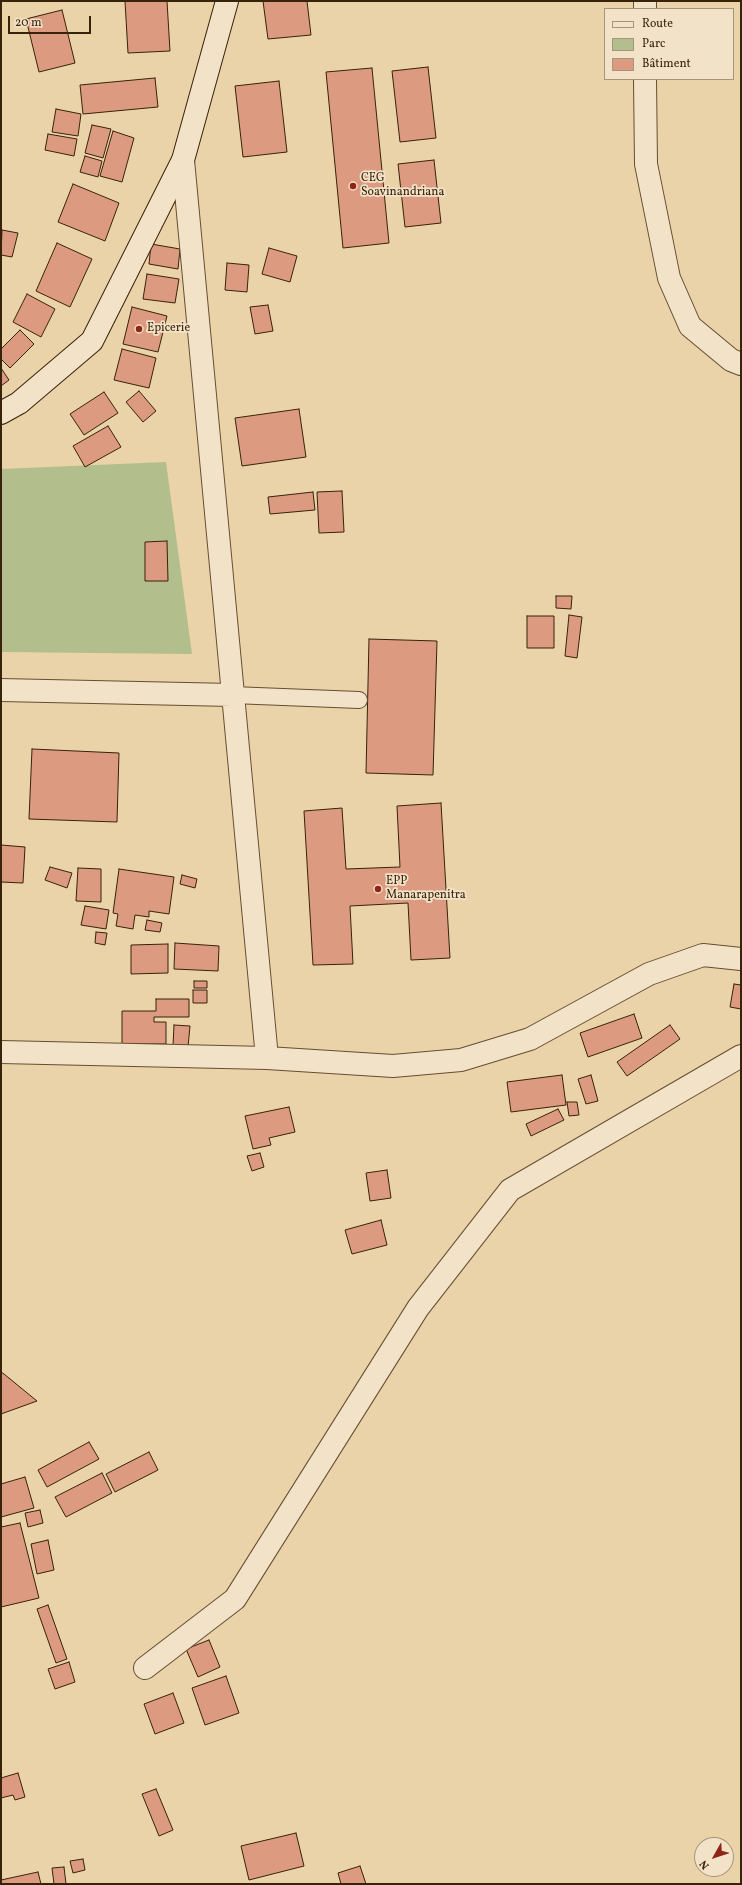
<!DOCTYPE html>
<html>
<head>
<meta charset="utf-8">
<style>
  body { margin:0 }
  #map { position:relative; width:742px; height:1885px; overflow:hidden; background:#ebd3a9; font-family:Vollkorn,serif }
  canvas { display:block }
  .frame { position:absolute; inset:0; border:2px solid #37220a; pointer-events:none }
  .legend { position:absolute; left:604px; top:8px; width:130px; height:72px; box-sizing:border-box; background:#f2e2c7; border:1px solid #a7957b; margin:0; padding:5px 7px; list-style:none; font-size:12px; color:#37220a }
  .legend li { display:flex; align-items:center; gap:8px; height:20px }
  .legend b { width:20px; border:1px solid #a7957b }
  .north { position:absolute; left:694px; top:1837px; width:40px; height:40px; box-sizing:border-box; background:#f2e2c7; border:1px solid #a7957b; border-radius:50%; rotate:231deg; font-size:11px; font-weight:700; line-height:16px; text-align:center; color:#37220a }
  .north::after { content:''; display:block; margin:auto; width:14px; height:18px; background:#8f2418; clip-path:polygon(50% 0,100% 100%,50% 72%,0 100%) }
  .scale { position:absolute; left:8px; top:16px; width:83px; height:18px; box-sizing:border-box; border:2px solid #37220a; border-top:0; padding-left:5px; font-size:12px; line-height:14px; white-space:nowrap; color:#37220a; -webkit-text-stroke:3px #f2e2c7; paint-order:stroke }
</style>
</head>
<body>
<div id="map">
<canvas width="742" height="1885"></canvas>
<div class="frame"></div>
<ul class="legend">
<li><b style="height:5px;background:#f2e2c7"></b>Route</li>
<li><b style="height:11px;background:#b2be8c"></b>Parc</li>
<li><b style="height:11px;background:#dc9a80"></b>Bâtiment</li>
</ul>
<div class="north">N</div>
<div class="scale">20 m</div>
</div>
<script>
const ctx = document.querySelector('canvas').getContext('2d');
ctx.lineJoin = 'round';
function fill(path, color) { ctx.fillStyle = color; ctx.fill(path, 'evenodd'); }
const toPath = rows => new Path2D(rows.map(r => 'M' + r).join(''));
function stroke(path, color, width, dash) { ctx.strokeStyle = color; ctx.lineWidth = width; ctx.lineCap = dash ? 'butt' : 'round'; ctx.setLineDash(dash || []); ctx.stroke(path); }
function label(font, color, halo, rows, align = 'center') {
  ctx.font = font + ' Vollkorn,serif'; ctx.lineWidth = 3.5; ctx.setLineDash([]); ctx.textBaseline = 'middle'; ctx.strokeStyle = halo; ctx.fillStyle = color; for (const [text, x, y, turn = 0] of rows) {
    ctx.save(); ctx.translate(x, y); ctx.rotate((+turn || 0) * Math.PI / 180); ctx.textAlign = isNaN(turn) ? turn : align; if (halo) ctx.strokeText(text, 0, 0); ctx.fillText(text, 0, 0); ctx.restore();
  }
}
const green = toPath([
  [166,462,192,654,1,652,1,469]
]);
const building = toPath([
  [125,1,167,1,170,51,128,53,125,1],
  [263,1,307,1,311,35,268,39,263,1],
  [62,10,75,63,39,72,26,19,62,10],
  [428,67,436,138,400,142,392,71,428,67],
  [372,68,389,243,343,248,326,72,372,68],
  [155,78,158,107,83,114,80,85,155,78],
  [279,81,287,152,243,157,235,86,279,81],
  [56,109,81,114,78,136,52,132,56,109],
  [92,125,111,129,103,158,85,153,92,125],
  [113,131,134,138,122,182,100,176,113,131],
  [48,134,77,139,74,156,45,150,48,134],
  [85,156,102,161,98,177,80,172,85,156],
  [434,160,441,223,405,227,398,164,434,160],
  [73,184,119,203,105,241,58,222,73,184],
  [2,230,18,233,12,257,1,255,2,230],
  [57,243,92,259,70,307,36,291,57,243],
  [151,244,180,249,178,269,149,264,151,244],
  [269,248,297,256,290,282,262,274,269,248],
  [227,263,249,265,247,292,225,290,227,263],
  [147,274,179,279,175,303,143,299,147,274],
  [27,294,55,309,41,337,13,322,27,294],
  [268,305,273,331,255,334,250,307,268,305],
  [132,307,167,316,158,352,123,344,132,307],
  [20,330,34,344,10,368,1,359,1,349,20,330],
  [122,349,156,358,149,388,114,380,122,349],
  [1,368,9,380,1,386,1,368],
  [139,391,156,411,143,422,126,402,139,391],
  [104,392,118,413,84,435,70,414,104,392],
  [299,409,306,457,242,466,235,418,299,409],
  [108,426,121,447,85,467,73,446,108,426],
  [342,491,344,532,319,533,317,492,342,491],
  [313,492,315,510,270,514,268,497,313,492],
  [167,541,168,581,145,581,145,542,167,541],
  [556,596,572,596,571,609,556,608,556,596],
  [569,615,582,617,577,658,565,656,569,615],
  [527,616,554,616,554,648,527,648,527,616],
  [369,639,437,641,433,775,366,773,369,639],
  [32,749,119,753,117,822,29,819,32,749],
  [441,803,450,958,411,960,408,903,350,906,353,964,313,965,304,811,342,808,346,869,400,867,397,806,441,803],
  [1,845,25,847,23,883,1,882,1,845],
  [50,867,72,873,67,888,45,880,50,867],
  [78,868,101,869,101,902,76,901,78,868],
  [119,869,174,877,169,914,149,911,149,917,135,915,133,929,116,926,118,914,113,913,119,869],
  [182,875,197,879,195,888,180,884,182,875],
  [85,906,109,910,106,929,81,925,85,906],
  [147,920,162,923,160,932,145,930,147,920],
  [96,932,107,933,105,945,95,943,96,932],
  [175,943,219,946,218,971,174,969,175,943],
  [168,944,168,973,131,974,131,945,168,944],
  [194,981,207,981,207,988,194,988,194,981],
  [734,984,741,985,741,1009,730,1007,734,984],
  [193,990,207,990,207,1003,193,1003,193,990],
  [156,999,189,999,189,1017,154,1017,154,1022,166,1022,166,1044,122,1044,122,1011,156,1011,156,999],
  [634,1014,642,1038,588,1057,580,1033,634,1014],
  [174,1025,190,1026,188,1047,173,1046,174,1025],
  [670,1025,680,1039,627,1076,617,1062,670,1025],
  [562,1075,566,1105,511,1112,507,1082,562,1075],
  [591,1075,598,1101,586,1104,578,1079,591,1075],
  [567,1102,577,1102,579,1115,569,1116,567,1102],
  [289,1107,295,1132,269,1138,271,1145,253,1149,245,1116,289,1107],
  [558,1109,564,1120,531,1136,526,1124,558,1109],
  [260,1153,264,1167,252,1171,247,1156,260,1153],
  [387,1170,391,1198,370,1201,366,1173,387,1170],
  [381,1220,387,1245,352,1254,345,1230,381,1220],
  [1,1372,4,1374,37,1401,1,1414,1,1372],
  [89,1442,99,1459,47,1487,38,1470,89,1442],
  [149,1452,158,1470,115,1492,106,1474,149,1452],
  [102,1473,112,1493,66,1517,55,1497,102,1473],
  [25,1477,34,1508,1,1517,1,1484,25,1477],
  [40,1510,43,1523,28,1527,25,1513,40,1510],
  [20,1523,39,1598,1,1607,1,1527,20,1523],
  [48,1540,54,1570,37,1574,31,1544,48,1540],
  [48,1605,67,1659,56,1663,37,1609,48,1605],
  [209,1640,220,1667,198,1677,186,1649,209,1640],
  [69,1662,75,1682,55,1689,48,1669,69,1662],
  [226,1676,239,1713,205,1725,192,1688,226,1676],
  [173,1693,184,1723,155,1734,144,1704,173,1693],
  [18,1773,25,1797,15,1800,13,1795,1,1798,1,1778,18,1773],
  [156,1789,173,1830,159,1836,142,1794,156,1789],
  [296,1833,304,1866,249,1880,241,1846,296,1833],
  [83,1859,85,1870,73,1873,70,1861,83,1859],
  [360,1866,366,1884,341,1884,338,1873,360,1866],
  [64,1867,66,1884,54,1884,52,1868,64,1867],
  [38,1872,41,1884,1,1884,1,1880,38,1872]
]);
const lane = toPath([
  [232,695,359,700]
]);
const street = toPath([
  [645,1,645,9],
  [645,79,646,164,669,278,690,326,731,360,741,364],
  [183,160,267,1058],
  [1,690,232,695],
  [1,1052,267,1058,393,1066,461,1060,530,1039,649,974,703,955,741,959],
  [145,1668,235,1599,418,1308,510,1190,741,1056]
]);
const secondary = toPath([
  [1,413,19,403,92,341,183,160,227,1]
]);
const markers = [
  [353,186,4,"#8f2418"],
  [139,329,4,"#8f2418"],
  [378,889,4,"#8f2418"]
];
const poiNames = [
  ["CEG",361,179],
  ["Soavinandriana",361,193],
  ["Epicerie",147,329],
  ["EPP",386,882],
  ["Manarapenitra",386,896]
];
fill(green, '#b2be8c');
fill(building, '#dc9a80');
stroke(building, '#37220a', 1);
stroke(lane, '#644e32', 18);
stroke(street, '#644e32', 24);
stroke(secondary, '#37220a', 24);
stroke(lane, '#f2e2c7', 16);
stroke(street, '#f2e2c7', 22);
stroke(secondary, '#f2e2c7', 22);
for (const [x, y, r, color] of markers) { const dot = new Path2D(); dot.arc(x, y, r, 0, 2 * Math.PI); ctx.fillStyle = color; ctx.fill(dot); stroke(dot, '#f2e2c7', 1.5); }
label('12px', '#37220a', '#f2e2c7', poiNames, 'left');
</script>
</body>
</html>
